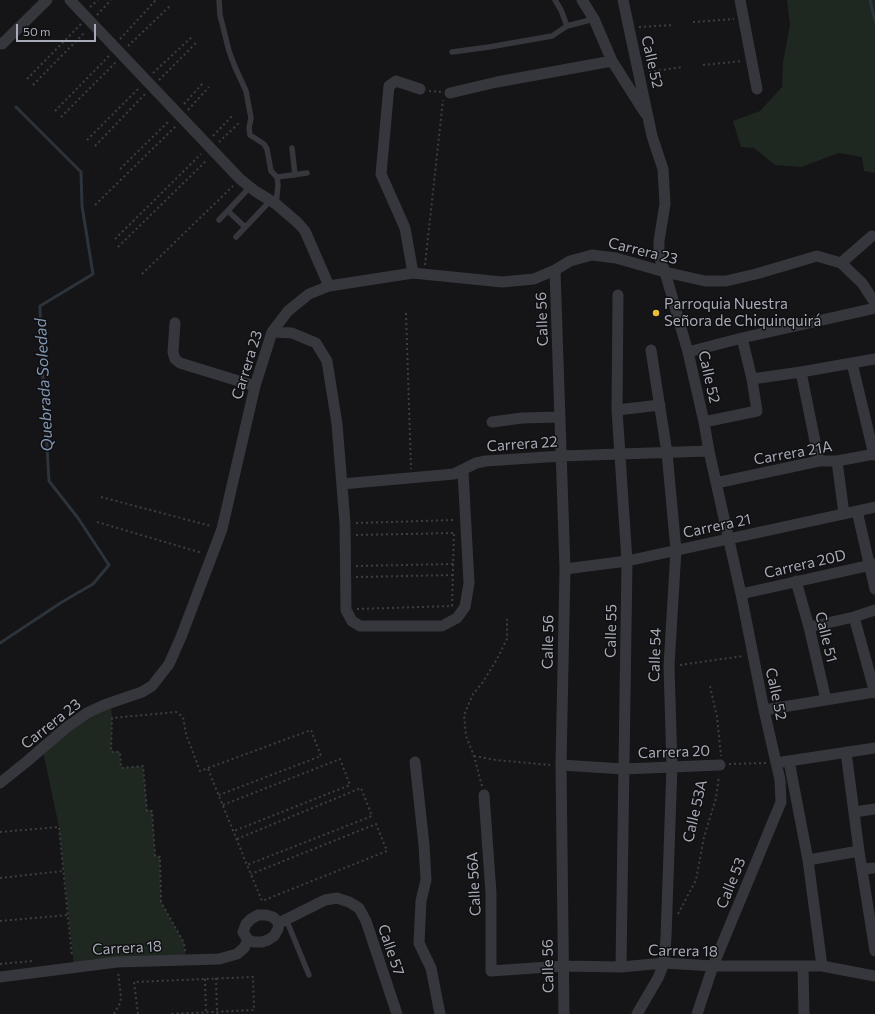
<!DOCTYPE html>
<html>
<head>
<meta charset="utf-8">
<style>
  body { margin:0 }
  #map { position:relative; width:875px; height:1014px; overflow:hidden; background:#151517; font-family:Commissioner,sans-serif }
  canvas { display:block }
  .scale { position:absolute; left:16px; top:24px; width:80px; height:18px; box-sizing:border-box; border:2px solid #a8abb7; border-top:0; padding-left:5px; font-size:12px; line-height:14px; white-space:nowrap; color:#a8abb7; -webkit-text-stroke:3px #101012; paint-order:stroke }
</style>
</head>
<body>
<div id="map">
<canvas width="875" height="1014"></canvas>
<div class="scale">50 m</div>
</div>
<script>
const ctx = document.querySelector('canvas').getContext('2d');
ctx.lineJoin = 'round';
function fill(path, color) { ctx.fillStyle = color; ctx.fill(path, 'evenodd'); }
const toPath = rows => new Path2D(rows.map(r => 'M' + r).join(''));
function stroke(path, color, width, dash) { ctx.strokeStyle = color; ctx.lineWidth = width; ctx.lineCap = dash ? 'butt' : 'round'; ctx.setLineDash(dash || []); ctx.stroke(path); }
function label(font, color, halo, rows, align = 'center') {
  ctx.font = font + ' Commissioner,sans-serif'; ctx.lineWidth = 3; ctx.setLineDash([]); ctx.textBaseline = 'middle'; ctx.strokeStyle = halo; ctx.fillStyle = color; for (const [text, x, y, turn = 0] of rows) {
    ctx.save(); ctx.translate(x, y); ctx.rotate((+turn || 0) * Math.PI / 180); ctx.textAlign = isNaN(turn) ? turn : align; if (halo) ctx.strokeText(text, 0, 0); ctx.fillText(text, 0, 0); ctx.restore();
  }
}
const green = toPath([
  [787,0,875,0,875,173,864,171,862,157,839,153,801,167,775,165,754,148,741,147,733,121,760,111,782,87,783,62,790,25],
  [111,702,112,718,111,751,120,752,121,768,143,766,147,810,152,811,155,856,160,857,161,902,184,943,186,960,74,966,59,827,42,747]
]);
const stream = toPath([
  [870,0,875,21],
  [0,643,62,602,93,584,109,565,78,518,49,481,41,346,40,306,93,274,82,206,81,172,16,107]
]);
const path = toPath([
  [90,7,98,0],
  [97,15,111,0],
  [693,22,734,19],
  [639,27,674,25],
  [120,39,156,0],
  [128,46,171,5],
  [703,65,742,61],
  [649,72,683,67],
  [153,73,193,36],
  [27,79,81,24],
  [159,80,198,41],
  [33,85,85,32],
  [429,91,441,92],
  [184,104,203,83],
  [188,110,209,87],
  [55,111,109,56],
  [61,117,116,62],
  [213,136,233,115],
  [87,140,140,87],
  [219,142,240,122],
  [95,146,145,94],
  [120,169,169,121],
  [95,205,176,126],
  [115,239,201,154],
  [118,247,207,160],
  [425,265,443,100],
  [142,274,233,186],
  [406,313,411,469],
  [101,497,211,526],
  [97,522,202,553],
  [356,523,455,520],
  [356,535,454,533],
  [356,566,453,564],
  [356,577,453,575],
  [357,609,452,606,454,532],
  [680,665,743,656],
  [710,686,717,717,721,756],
  [474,756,496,760,550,765],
  [729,764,766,763],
  [208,769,247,865,262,901,387,851,376,824,251,874],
  [482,786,474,756,466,736,464,715,473,694,483,682,497,659,507,639,507,619],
  [223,805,340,759,350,785,234,831],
  [0,832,59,827,72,957],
  [237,839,361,788,372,816,247,865],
  [0,878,63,871],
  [678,914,696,880,704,837,716,798,719,776],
  [0,921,68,915],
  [185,951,184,943,161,902,160,857,155,856,152,811,147,811,143,766,121,768,120,752,111,752,112,718,176,712,183,717,186,734,200,771,311,730,321,756,219,795],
  [0,964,32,961],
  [216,978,217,1014],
  [205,979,206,1012],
  [114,1014,120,1003,121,997,118,971],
  [138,1014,134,982,253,977,254,1010,170,1014]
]);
const service = toPath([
  [219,0,220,15,229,51,235,67,246,91,251,118,249,128,250,135,264,144,267,149,271,171,277,177],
  [555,0,561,10,567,26],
  [452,52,489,47,552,36,567,26,594,19],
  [292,148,295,175],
  [276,204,278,185,277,177,307,173],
  [228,211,245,227],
  [219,220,250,187],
  [236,237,271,200],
  [286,919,309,975]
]);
const minor = toPath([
  [70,0,240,179,255,191,276,204,298,223,305,231,329,286],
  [582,0,594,19,612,61,645,113],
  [623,0,652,136,663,169,665,204,659,241,659,256,665,272,688,352,704,422,709,451,741,594,764,710,780,780,781,802,713,966,697,1014],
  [740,0,757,89],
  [2,44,47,0],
  [450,93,497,82,612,61],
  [841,263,872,236],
  [555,270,565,569,561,765,564,1014],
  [413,273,405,228,381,174,389,86,396,81,420,89],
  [618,295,617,410,627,561,621,967],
  [175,323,173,352,175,359,180,363,255,386],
  [272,332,292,333,316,343,327,361,337,424,345,523,346,610,352,621,360,626,442,626,457,618,465,607,469,583,463,471],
  [688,352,742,338,875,308],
  [852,363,874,455],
  [801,372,819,461],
  [752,379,801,372,875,359],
  [617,410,660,405],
  [492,422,522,418,560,417],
  [704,422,757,411,752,379,742,338],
  [837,461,844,514],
  [716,483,819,461,837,461,875,454],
  [342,484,454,474,476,463,486,461,561,456,709,451],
  [857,511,875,589],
  [565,569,627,561,875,507],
  [796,581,809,627,826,700],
  [741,594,875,564],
  [854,617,875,693],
  [809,627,854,617,875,610],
  [764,710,875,692],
  [846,752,859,851,875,951],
  [789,761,808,860,822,966],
  [415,762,424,845,426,880,421,901,419,943,431,968,440,1014],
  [782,762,875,748],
  [561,765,624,769,720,765],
  [0,783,25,763,67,727,87,713,104,705,142,692,152,686,169,664,181,637,222,529,255,386,272,332,288,311,309,294,329,286,413,273,502,282,534,279,555,270,570,261,592,255,616,258,665,272,705,281,726,281,756,274,817,256,841,263,862,283,875,303],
  [484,795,491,893,491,971,563,966,621,967,664,963,713,966,822,966,875,976],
  [854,812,875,809],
  [808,860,859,851],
  [862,869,875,868],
  [258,915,266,915,273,917,279,923,278,929,274,936,268,940,262,942,254,942,248,940,243,932,246,924,251,919,258,915],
  [279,923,325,900,337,898,349,902,359,908,366,921,397,1014],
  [803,966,804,1014],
  [0,977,117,962,219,959,237,954,244,948,248,940],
  [637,1014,658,978,664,963,666,937,672,766,669,666,676,550,667,453,651,350]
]);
const markers = [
  [656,313,4,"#ecbc39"]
];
const streetNames = [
  ["Calle 52",652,62,77],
  ["Carrera 23",643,251,14],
  ["Calle 56",542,319,-92],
  ["Carrera 23",247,365,-73],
  ["Calle 52",709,377,77],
  ["Carrera 22",522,444,-4],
  ["Carrera 21A",793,453,-10],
  ["Carrera 21",717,526,-12],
  ["Carrera 20D",805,564,-13],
  ["Calle 55",611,631,-89],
  ["Calle 51",826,637,76],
  ["Calle 56",548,642,-89],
  ["Calle 54",655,655,-88],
  ["Calle 52",776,694,78],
  ["Carrera 23",51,724,-38],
  ["Carrera 20",674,752,-2],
  ["Calle 53A",695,811,-77],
  ["Calle 53",731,883,-68],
  ["Calle 56A",474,884,-93],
  ["Carrera 18",127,948,-3],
  ["Calle 57",391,950,71],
  ["Carrera 18",683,951,1],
  ["Calle 56",548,966,-91]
];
const poiNames = [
  ["Parroquia Nuestra",664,304],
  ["Señora de Chiquinquirá",664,321]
];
const waterNames = [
  ["Quebrada Soledad",44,385,-93]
];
fill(green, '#1f2721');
stroke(stream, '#2c333a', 3);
stroke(path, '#3c3e43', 2, [2, 3]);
stroke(service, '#36373c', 5.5);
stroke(minor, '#36373c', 11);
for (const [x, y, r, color] of markers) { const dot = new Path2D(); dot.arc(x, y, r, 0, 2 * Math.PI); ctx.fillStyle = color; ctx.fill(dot); stroke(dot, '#101012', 1.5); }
label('15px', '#a8abb7', '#101012', streetNames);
label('15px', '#a8abb7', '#101012', poiNames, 'left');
label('italic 16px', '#8096b1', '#101012', waterNames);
</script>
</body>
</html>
